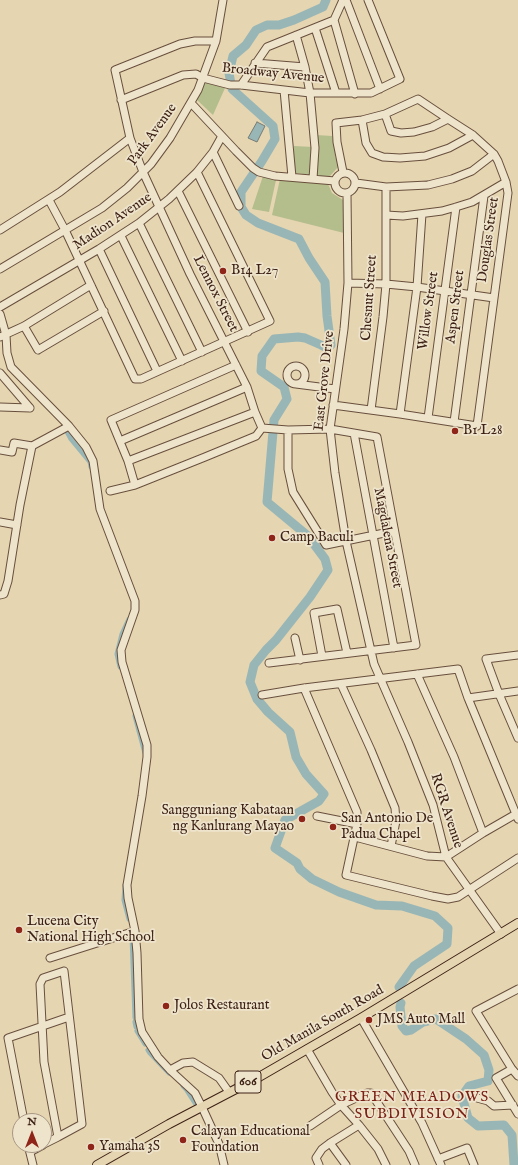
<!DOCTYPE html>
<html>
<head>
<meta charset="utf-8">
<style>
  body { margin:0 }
  #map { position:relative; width:518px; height:1165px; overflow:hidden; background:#e5d5b1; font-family:"IM FELL English",serif }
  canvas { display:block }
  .north { position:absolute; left:12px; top:1113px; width:40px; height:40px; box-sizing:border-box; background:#eee4cc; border:1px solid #a89683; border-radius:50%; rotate:0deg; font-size:11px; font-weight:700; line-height:16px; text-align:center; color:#3e2216 }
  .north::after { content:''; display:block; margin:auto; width:14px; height:18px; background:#8f2418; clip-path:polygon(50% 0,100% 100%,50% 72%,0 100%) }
</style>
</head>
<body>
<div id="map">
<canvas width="518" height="1165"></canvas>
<div class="north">N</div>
</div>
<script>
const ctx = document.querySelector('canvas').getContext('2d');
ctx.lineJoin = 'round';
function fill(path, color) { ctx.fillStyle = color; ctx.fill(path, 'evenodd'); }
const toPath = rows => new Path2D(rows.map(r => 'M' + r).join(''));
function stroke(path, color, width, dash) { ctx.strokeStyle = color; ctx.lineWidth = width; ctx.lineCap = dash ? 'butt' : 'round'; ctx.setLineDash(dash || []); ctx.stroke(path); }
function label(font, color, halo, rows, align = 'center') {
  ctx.font = font + ' "IM FELL English",serif'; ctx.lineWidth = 3.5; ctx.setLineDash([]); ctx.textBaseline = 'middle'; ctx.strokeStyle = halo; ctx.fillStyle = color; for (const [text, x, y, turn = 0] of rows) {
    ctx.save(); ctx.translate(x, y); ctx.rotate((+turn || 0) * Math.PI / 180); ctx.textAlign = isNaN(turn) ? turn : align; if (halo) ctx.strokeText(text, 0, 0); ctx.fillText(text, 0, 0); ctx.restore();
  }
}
const green = toPath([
  [206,82,225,88,213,115,196,99],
  [316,135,332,136,336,155,335,156,339,166,330,176,316,176],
  [294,146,313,147,311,175,296,173,294,162],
  [263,176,276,180,269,212,252,209],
  [280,179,328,184,332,193,343,200,344,233,272,215]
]);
const water = toPath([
  [257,122,265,126,257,142,248,138,257,122]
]);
const canal = toPath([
  [64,426,71,439,90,462,91,467],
  [120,667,117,654,122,634,129,619],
  [135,716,145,753],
  [125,885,124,900,129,919],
  [132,937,135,1018],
  [135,1022,136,1027],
  [137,1031,145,1044],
  [148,1050,150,1053,169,1073],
  [183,1086,186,1089,195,1103]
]);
const river = toPath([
  [326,0,323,7,294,20,279,25,267,25,256,30,246,45,233,56,229,73,232,89,273,126,275,139,262,161,241,192,241,207,246,215,258,223,299,239,309,258,325,282,327,316,331,345,327,348,321,345,305,338,298,337,274,339,262,356,261,371,284,387,287,399,274,420,267,502,308,536,325,559,328,570,310,597,276,640,266,650,254,665,250,682,257,699,268,712,290,732,296,757,306,774,324,794,319,801,285,820,275,848,297,863,300,869,312,879,339,892,376,905,402,906,435,916,448,928,447,944,414,966,399,987],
  [401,1003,400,1007,402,1026,406,1031,411,1030,423,1022,436,1019,466,1039,484,1055,489,1070,488,1081,469,1086,462,1096,468,1118,478,1126,504,1125,512,1135,514,1165]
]);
const minor = toPath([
  [346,0,380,89],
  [334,20,355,94],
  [315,28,336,93],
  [296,35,305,67,310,93,315,148,313,179],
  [216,41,195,41,180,44,115,70,130,138,143,172,190,274,247,387,255,412,262,428],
  [255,63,305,67],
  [241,85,267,47,334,20,343,0],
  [284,90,292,177],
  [121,100,183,75,196,74,203,78,230,85,241,85,310,93,371,93,400,79,368,0],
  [191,103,236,151,253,168,259,172,275,176,335,181],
  [385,114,391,131,401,133,414,132,432,127,448,119],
  [362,120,366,143,372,153,383,157,400,158,425,156,449,148,473,135],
  [213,152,239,206],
  '335 183a10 10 0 1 1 20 0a10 10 0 1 1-20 0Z',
  [356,183,386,187,428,185,452,179,472,171,494,154],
  [178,191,248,332],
  [347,193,348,283,344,329,330,429,335,473,346,541,374,664,408,742,433,805,446,857,501,934],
  [49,200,65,230,135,379,141,379,270,321,197,172],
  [386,215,403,216,442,211,456,207,472,202,506,182],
  [139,223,202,352],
  [0,230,60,192,130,138],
  [121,236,182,361],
  [99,249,157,371],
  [0,269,102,208,127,188,151,164,170,138,198,90,216,41,223,0],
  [348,283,386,284,417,287,494,298],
  [0,307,99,249,139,223,169,199,197,172,213,152,222,136],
  [0,314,6,335,7,353,11,367,69,426,86,447,93,461,100,509,135,601,135,610,121,650,122,662,147,745,147,757,142,796,127,885,128,898,135,931,137,953,139,1019,142,1032,158,1057,170,1070,195,1093,202,1107,219,1144,224,1165],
  [24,326,38,350,104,311],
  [0,337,24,326,91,285],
  '287 375a9 9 0 1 1 18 0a9 9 0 1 1-18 0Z',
  [0,373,30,408],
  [296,384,335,389],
  [333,405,400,414,477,426,508,193,506,182,498,161,494,154,473,135,448,119,418,99,385,114,362,120,336,123,337,142,343,172],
  [0,407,30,408],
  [371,410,383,317,386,284,386,187],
  [400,414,417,287,422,214],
  [428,418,456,207],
  [454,422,484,196],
  [262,428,288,430,330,429,377,437,416,645,269,663],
  [288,430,288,469,293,492,326,545,394,531],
  [354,433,394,648],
  [120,441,247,387],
  [0,450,12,452,14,443,32,446,69,426],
  [128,461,255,412],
  [135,485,128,461,111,420,236,365],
  [110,491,135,485,205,457,256,436,262,428],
  [0,522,17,525],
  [0,595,4,594,8,581,20,505,32,446],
  [295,638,300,660],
  [518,655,486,659,499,694,518,738],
  [322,656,314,613,337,609,347,653],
  [417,674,454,757,483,833],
  [341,684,371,750,395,808,396,821,391,846],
  [304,688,357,812,357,824,346,875,432,896,448,899,458,897,518,858],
  [262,695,304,688,458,669,468,698,518,819],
  [468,698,518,691],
  [317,816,357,824],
  [355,837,427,856,446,857,483,833,516,814],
  [50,958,135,931],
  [518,989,476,1011,512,1069,518,1076],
  [361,1018,422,1123,441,1165],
  [307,1049,332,1092,341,1105,359,1125,378,1149,386,1165],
  [512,1069,496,1078,518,1114],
  [170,1070,183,1063,193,1062,219,1078,229,1092],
  [477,1098,488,1101,494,1106,513,1105],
  [24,1121,8,1038,69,1017],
  [310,1126,341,1105,367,1093,371,1093,409,1151,415,1165],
  [330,1143,346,1165],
  [44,1144,58,1137,82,1124,64,971,43,978,40,984,44,1062,58,1137],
  [28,1145,33,1165],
  [30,1152,43,1145],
  [438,1159,467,1148,474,1165],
  [319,1165,316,1158,322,1149,330,1143,359,1125]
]);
const major = toPath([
  [97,1165,169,1124,259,1077,361,1018,518,923]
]);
const markers = [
  [223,271,4,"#8f2418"],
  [455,431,4,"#8f2418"],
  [272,538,4,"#8f2418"],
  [302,819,4,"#8f2418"],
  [333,827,4,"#8f2418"],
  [19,930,4,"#8f2418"],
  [166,1006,4,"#8f2418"],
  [369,1020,4,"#8f2418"],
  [183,1140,4,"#8f2418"],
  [91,1147,4,"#8f2418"]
];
const shields = [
  [248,1082,26]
];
const shieldNames = [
  ["606",248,1082]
];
const streetNames = [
  ["Broadway Avenue",273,74,6],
  ["Park Avenue",153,135,-54],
  ["Madion Avenue",113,222,-34],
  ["Douglas Street",489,240,-82],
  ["Lennox Street",215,294,63],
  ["Chesnut Street",370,298,-86],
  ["Aspen Street",456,307,-83],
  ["Willow Street",429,311,-82],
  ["East Grove Drive",325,381,-84],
  ["Magdalena Street",387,538,79],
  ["RGR Avenue",446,811,72],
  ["Old Manila South Road",323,1024,-30]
];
const poiNames = [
  ["B14 L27",231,271],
  ["B1 L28",463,431],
  ["Camp Baculi",280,538],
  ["Sangguniang Kabataan",294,811,"right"],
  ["ng Kanlurang Mayao",294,827,"right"],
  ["San Antonio De",341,819],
  ["Padua Chapel",341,835],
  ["Lucena City",27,922],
  ["National High School",27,938],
  ["Jolos Restaurant",174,1006],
  ["JMS Auto Mall",377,1020],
  ["Calayan Educational",191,1132],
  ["Foundation",191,1148],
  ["Yamaha 3S",99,1147]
];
const neighbourhoodNames = [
  ["GREEN MEADOWS",412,1098],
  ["SUBDIVISION",412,1115]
];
fill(green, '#b4bd8c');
fill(water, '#99b6b6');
stroke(water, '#757b76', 1);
stroke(canal, '#99b6b6', 5);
stroke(river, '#99b6b6', 9);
stroke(minor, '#684f3d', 9);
stroke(major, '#3e2216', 10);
stroke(minor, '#eee4cc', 7);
stroke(major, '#e5d5b1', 8);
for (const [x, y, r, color] of markers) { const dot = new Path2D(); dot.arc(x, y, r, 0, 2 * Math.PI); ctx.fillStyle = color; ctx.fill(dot); stroke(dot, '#eee4cc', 1.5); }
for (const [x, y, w] of shields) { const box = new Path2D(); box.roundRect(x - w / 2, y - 11, w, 22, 3); ctx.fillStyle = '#eee4cc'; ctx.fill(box); stroke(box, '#3e2216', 1); }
label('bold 13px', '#3e2216', null, shieldNames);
label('14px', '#3e2216', '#eee4cc', streetNames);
label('14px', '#3e2216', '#eee4cc', poiNames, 'left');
ctx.letterSpacing = '1px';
label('15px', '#7a1f14', '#eee4cc', neighbourhoodNames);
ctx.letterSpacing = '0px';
</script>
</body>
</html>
